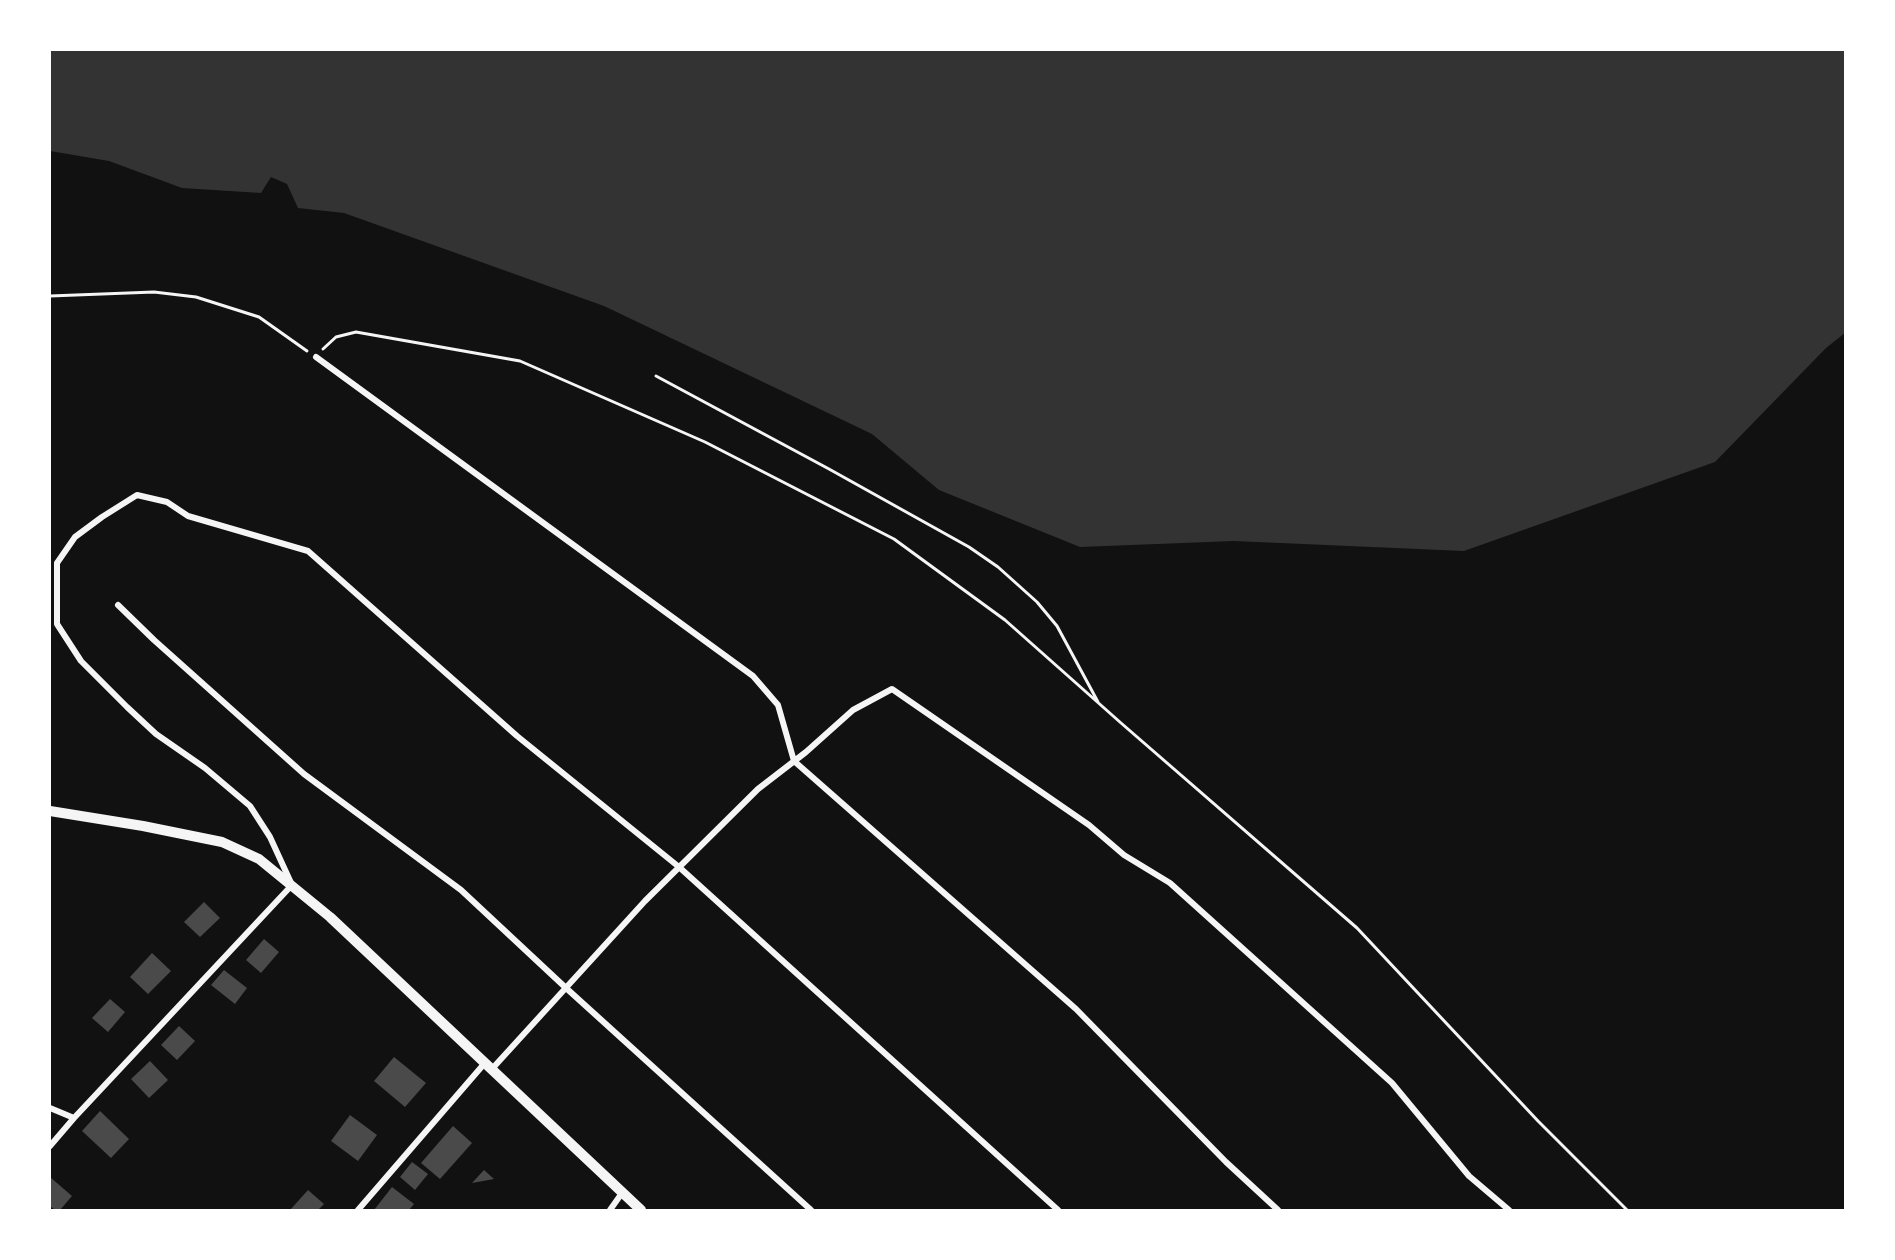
<!DOCTYPE html>
<html>
<head>
<meta charset="utf-8">
<style>
  body { margin:0 }
  #map { position:relative; width:1895px; height:1260px; overflow:hidden; background:#111; font-family:Overpass,sans-serif }
  canvas { display:block }
  .frame { position:absolute; inset:0; border:51px solid #fff; pointer-events:none }
</style>
</head>
<body>
<div id="map">
<canvas width="1895" height="1260"></canvas>
<div class="frame"></div>
</div>
<script>
const ctx = document.querySelector('canvas').getContext('2d');
ctx.lineJoin = 'round';
function fill(path, color) { ctx.fillStyle = color; ctx.fill(path, 'evenodd'); }
const toPath = rows => new Path2D(rows.map(r => 'M' + r).join(''));
function stroke(path, color, width, dash) { ctx.strokeStyle = color; ctx.lineWidth = width; ctx.lineCap = dash ? 'butt' : 'round'; ctx.setLineDash(dash || []); ctx.stroke(path); }
const water = toPath([
  [50,50,1845,50,1845,333,1826,348,1715,462,1464,551,1234,541,1080,547,939,490,872,434,604,306,344,213,298,208,287,184,271,177,261,193,182,188,109,161,50,151]
]);
const building = toPath([
  [204,902,220,918,200,937,184,922],
  [264,939,279,952,261,973,246,960],
  [152,953,171,971,148,994,130,977],
  [224,970,247,988,235,1004,211,985],
  [110,999,125,1012,108,1032,92,1018],
  [179,1026,195,1041,177,1060,161,1045],
  [394,1057,426,1083,405,1107,374,1081],
  [150,1061,168,1080,149,1098,131,1079],
  [100,1111,129,1139,111,1158,82,1131],
  [350,1115,377,1135,358,1161,331,1141],
  [453,1126,472,1143,440,1179,421,1163],
  [412,1162,428,1174,415,1190,400,1177],
  [484,1170,494,1179,472,1183],
  [50,1177,72,1196,60,1210,55,1210,50,1206],
  [392,1187,414,1204,409,1210,374,1210],
  [308,1190,324,1204,318,1210,290,1210]
]);
const path = toPath([
  [50,296,154,292,196,297,259,317,307,351],
  [323,349,336,337,356,332,520,361,705,442,894,539,1005,620,1121,723,1357,928,1538,1121,1627,1210],
  [656,376,829,469,969,547,998,567,1037,602,1057,626,1098,702]
]);
const minor = toPath([
  [316,357,753,676,778,705,794,761,1076,1009,1226,1162,1278,1210],
  [118,605,154,640,304,774,461,890,566,988,811,1210],
  [491,1070,645,901,758,789,806,752,853,710,892,689,1089,825,1124,855,1170,883,1392,1083,1469,1176,1509,1210],
  [50,1108,74,1118,292,885,270,837,250,806,205,768,156,734,127,707,81,661,57,624,57,563,75,537,102,517,137,495,167,502,188,516,308,551,517,736,679,867,1058,1210],
  [50,1146,74,1118],
  [358,1210,484,1064],
  [610,1210,622,1193]
]);
const tertiary = toPath([
  [50,811,143,826,222,842,259,859,330,917,641,1210]
]);
fill(water, '#333');
fill(building, '#4a4a4a');
stroke(path, '#f5f5f5', 3);
stroke(minor, '#f5f5f5', 6);
stroke(tertiary, '#f5f5f5', 10);
</script>
</body>
</html>
